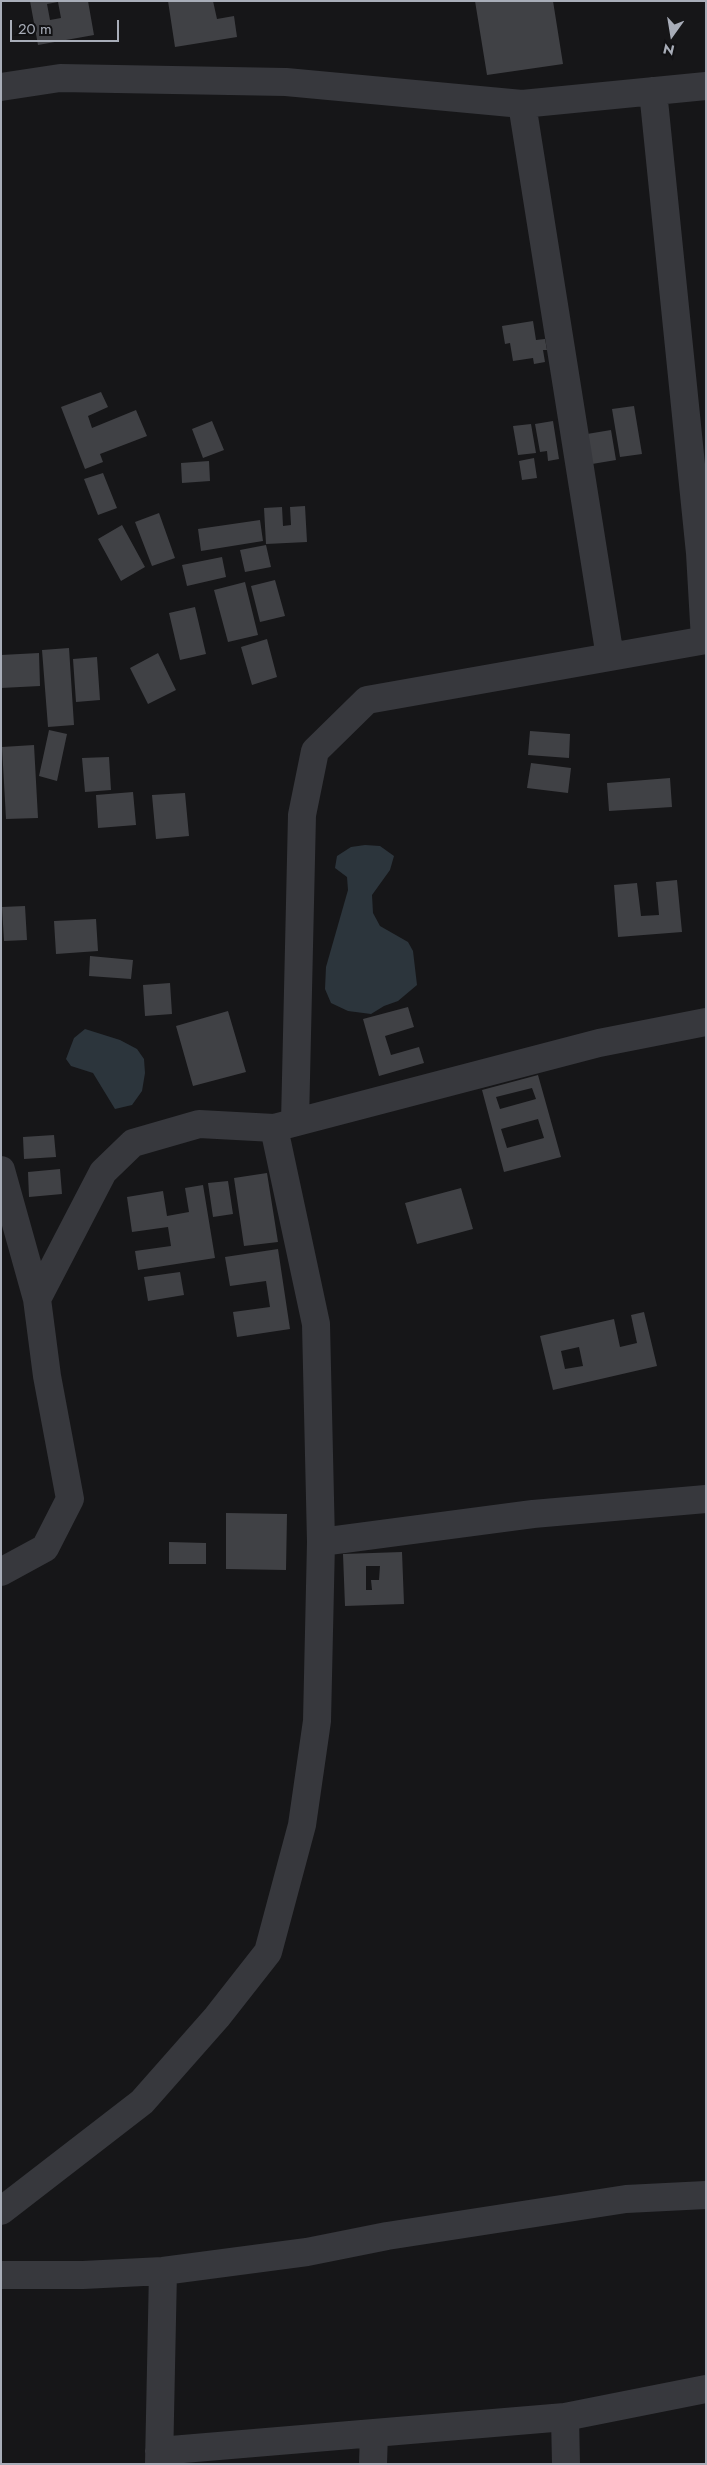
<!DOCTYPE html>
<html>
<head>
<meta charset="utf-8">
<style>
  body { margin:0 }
  #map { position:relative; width:707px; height:2465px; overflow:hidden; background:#161618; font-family:Jost,sans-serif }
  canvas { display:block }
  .frame { position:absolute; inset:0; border:2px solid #a8adb8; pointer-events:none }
  .north { position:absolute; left:647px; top:10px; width:50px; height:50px; -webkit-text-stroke:4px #111113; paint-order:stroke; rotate:193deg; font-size:14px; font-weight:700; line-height:20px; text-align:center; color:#a8adb8 }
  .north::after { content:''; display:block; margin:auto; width:18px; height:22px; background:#a8adb8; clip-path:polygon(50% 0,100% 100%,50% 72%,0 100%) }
  .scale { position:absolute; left:10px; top:20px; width:109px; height:22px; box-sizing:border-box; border:2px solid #a8adb8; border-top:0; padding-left:6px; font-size:15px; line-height:18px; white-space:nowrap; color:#a8adb8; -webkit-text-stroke:4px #111113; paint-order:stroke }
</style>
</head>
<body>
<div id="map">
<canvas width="707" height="2465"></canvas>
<div class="frame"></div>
<div class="north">N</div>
<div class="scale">20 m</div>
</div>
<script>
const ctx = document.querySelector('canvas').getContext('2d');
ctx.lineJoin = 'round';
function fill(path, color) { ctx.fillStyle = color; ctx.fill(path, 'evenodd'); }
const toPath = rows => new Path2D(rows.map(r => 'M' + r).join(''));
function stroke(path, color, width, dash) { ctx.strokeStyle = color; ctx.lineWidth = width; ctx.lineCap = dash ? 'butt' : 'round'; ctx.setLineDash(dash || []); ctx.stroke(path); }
const water = toPath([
  [365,845,380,846,394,856,390,870,372,895,373,913,380,926,408,942,413,951,417,985,398,1001,384,1006,371,1014,348,1011,331,1003,325,989,326,967,348,890,347,877,335,868,337,856,351,847],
  [85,1029,120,1040,137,1049,144,1059,145,1073,142,1091,132,1105,115,1109,93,1073,71,1066,66,1059,74,1038]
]);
const building = toPath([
  [30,1,88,1,94,35,38,45],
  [58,2,61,18,50,20,47,4],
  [168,1,213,1,217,19,234,16,237,37,175,47],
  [475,1,553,1,563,64,487,75],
  [533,321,536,340,545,339,547,350,543,350,545,362,534,364,533,358,513,361,510,343,505,344,502,326],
  [101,392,108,407,88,416,92,428,136,410,147,436,100,454,103,462,85,469,61,407],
  [634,406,642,454,620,457,612,409],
  [212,421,224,450,203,458,192,429],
  [553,421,559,459,548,461,547,451,540,452,535,424],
  [531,424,536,453,518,455,513,426],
  [611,430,616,460,592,464,587,434],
  [534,458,537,478,522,480,519,461],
  [209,461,210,481,182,483,181,463],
  [103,473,117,508,98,515,84,479],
  [305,506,307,542,266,544,264,508,282,507,283,526,291,525,290,507],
  [159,513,175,558,152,566,135,522],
  [260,520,263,541,201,551,198,529],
  [122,525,145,567,121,581,98,539],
  [266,545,271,567,245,572,240,550],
  [222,557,226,577,187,586,182,565],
  [275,580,285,616,260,622,251,586],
  [245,582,258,635,228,642,214,590],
  [195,607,206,654,180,660,169,613],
  [267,639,277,677,252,685,241,647],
  [69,648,74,725,48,727,42,650],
  [39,653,40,686,1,688,1,655],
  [158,653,176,690,148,704,130,668],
  [97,657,100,700,76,702,73,659],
  [49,730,67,734,57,781,39,776],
  [530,731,570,734,569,758,528,755],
  [34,745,38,818,6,819,2,747],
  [109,757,111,790,85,792,82,758],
  [531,763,571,768,568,793,527,788],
  [670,778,672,807,609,811,607,783],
  [133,792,136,825,98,828,96,795],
  [185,793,189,836,156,839,152,795],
  [677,880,682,932,618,937,614,885,637,883,641,916,659,915,656,882],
  [25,906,27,940,4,941,2,907],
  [96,919,98,951,56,954,54,921],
  [90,956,133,960,131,979,89,976],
  [170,983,172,1014,145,1016,143,985],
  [408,1007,414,1027,385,1036,391,1055,419,1047,424,1063,379,1076,363,1019],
  [228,1011,246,1072,193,1086,176,1026],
  [538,1075,561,1157,504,1172,482,1090],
  [532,1088,536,1099,500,1109,496,1097],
  [538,1119,544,1138,507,1148,501,1129],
  [54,1135,56,1157,24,1159,23,1137],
  [60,1169,62,1194,29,1197,28,1172],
  [267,1173,278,1242,244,1246,234,1178],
  [228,1181,233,1214,213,1217,208,1183],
  [203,1185,215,1258,138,1270,135,1251,171,1246,168,1227,132,1232,127,1197,163,1191,167,1216,189,1212,185,1188],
  [461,1188,473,1229,417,1244,405,1203],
  [278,1249,290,1329,237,1337,233,1312,270,1307,266,1281,230,1286,225,1257],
  [180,1272,184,1295,148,1301,144,1277],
  [644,1312,657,1366,553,1390,540,1336,614,1319,620,1347,637,1343,631,1315],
  [579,1347,583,1366,565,1369,561,1351],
  [226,1513,287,1514,286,1570,226,1569],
  [169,1542,206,1543,206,1564,169,1564],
  [402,1552,404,1604,345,1606,343,1554],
  [366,1566,380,1566,379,1580,371,1580,372,1590,366,1590]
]);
const minor = toPath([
  [1,87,60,78,286,82,522,104,706,86],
  [653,91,700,553,705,640],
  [522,104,610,657],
  [295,1122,302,815,315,751,367,700,706,640],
  [1,1170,37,1299,47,1376,70,1499,45,1548,1,1572],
  [37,1299,103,1172,133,1143,199,1124,274,1128,599,1043,706,1022],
  [321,1542,533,1514,706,1499],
  [1,2211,142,2102,217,2017,268,1952,302,1825,317,1721,321,1542,316,1324,274,1128],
  [1,2275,83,2275,163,2271,307,2252,387,2236,626,2199,706,2195],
  [565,2417,566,2464],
  [159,2451,565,2417,706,2389],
  [159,2464,163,2271],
  [373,2464,374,2433]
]);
fill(water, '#2c353c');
fill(building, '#404145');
stroke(minor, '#37383d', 28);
</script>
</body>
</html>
